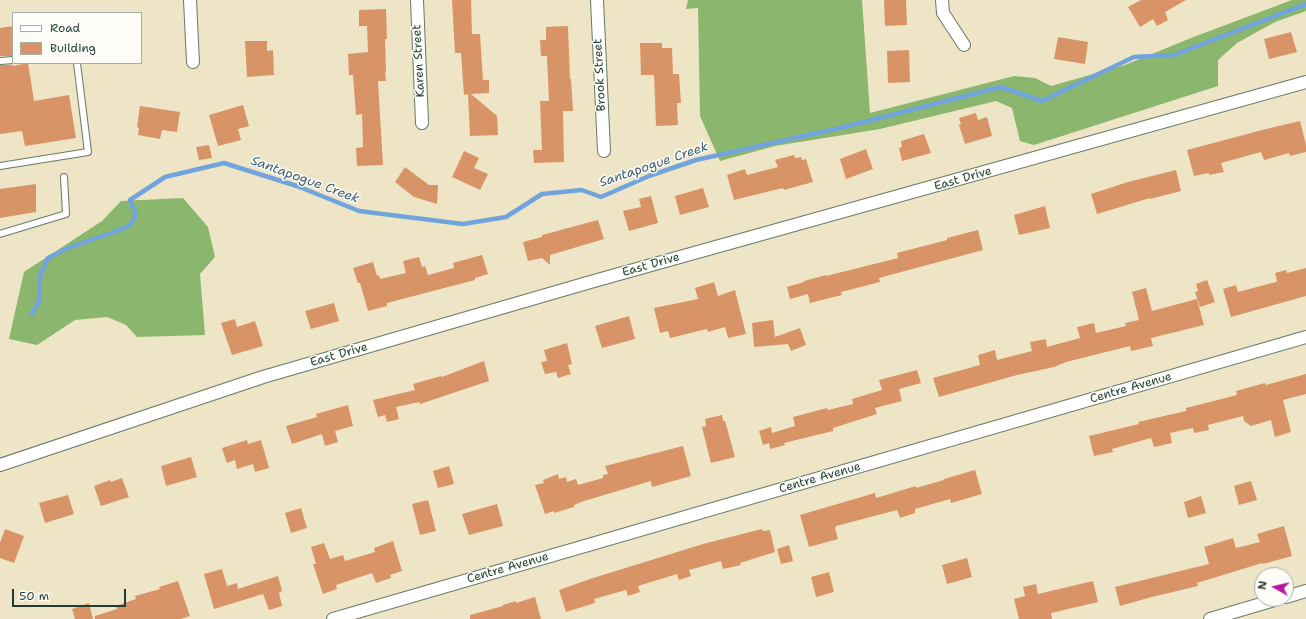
<!DOCTYPE html>
<html>
<head>
<meta charset="utf-8">
<style>
  body { margin:0 }
  #map { position:relative; width:1306px; height:619px; overflow:hidden; background:#eee5c7; font-family:"Shantell Sans",sans-serif }
  canvas { display:block }
  .legend { position:absolute; left:12px; top:12px; width:130px; height:52px; box-sizing:border-box; background:#fdfcf7; border:1px solid #a4b0a9; margin:0; padding:5px 7px; list-style:none; font-size:12px; color:#1f3d34 }
  .legend li { display:flex; align-items:center; gap:8px; height:20px }
  .legend b { width:20px; border:1px solid #a4b0a9 }
  .north { position:absolute; left:1254px; top:567px; width:40px; height:40px; box-sizing:border-box; background:#fdfcf7; border:1px solid #a4b0a9; border-radius:50%; rotate:278deg; font-size:11px; font-weight:700; line-height:16px; text-align:center; color:#1f3d34 }
  .north::after { content:''; display:block; margin:auto; width:14px; height:18px; background:#b5179e; clip-path:polygon(50% 0,100% 100%,50% 72%,0 100%) }
  .scale { position:absolute; left:12px; top:589px; width:114px; height:18px; box-sizing:border-box; border:2px solid #1f3d34; border-top:0; padding-left:5px; font-size:12px; line-height:14px; white-space:nowrap; color:#1f3d34; -webkit-text-stroke:3px #fdfcf7; paint-order:stroke }
</style>
</head>
<body>
<div id="map">
<canvas width="1306" height="619"></canvas>
<ul class="legend">
<li><b style="height:5px;background:#fff"></b>Road</li>
<li><b style="height:11px;background:#d89467"></b>Building</li>
</ul>
<div class="north">N</div>
<div class="scale">50 m</div>
</div>
<script>
const ctx = document.querySelector('canvas').getContext('2d');
ctx.lineJoin = 'round';
function fill(path, color) { ctx.fillStyle = color; ctx.fill(path, 'evenodd'); }
const toPath = rows => new Path2D(rows.map(r => 'M' + r).join(''));
function stroke(path, color, width, dash) { ctx.strokeStyle = color; ctx.lineWidth = width; ctx.lineCap = dash ? 'butt' : 'round'; ctx.setLineDash(dash || []); ctx.stroke(path); }
function label(font, color, halo, rows, align = 'center') {
  ctx.font = font + ' "Shantell Sans",sans-serif'; ctx.lineWidth = 3; ctx.setLineDash([]); ctx.textBaseline = 'middle'; ctx.strokeStyle = halo; ctx.fillStyle = color; for (const [text, x, y, turn = 0] of rows) {
    ctx.save(); ctx.translate(x, y); ctx.rotate((+turn || 0) * Math.PI / 180); ctx.textAlign = isNaN(turn) ? turn : align; if (halo) ctx.strokeText(text, 0, 0); ctx.fillText(text, 0, 0); ctx.restore();
  }
}
const forest = toPath([
  [688,0,862,0,870,113,1014,76,1035,78,1051,86,1125,65,1191,38,1292,0,1306,0,1306,11,1275,22,1237,43,1218,60,1218,86,1034,145,1020,141,1012,108,996,101,880,129,775,146,720,161,700,116,698,8,686,9],
  [183,198,208,227,215,257,200,274,205,335,137,337,126,325,107,317,75,320,37,345,9,339,24,272,102,221,121,201]
]);
const stream = toPath([
  [32,314,39,301,40,275,48,258,68,248,111,233,129,226,136,216,130,200,165,177,224,163,297,186,359,211,463,224,506,217,542,194,582,190,601,197,649,176,696,160,840,128,1001,87,1042,101,1134,57,1174,55,1306,4]
]);
const building = toPath([
  [452,0,471,0,472,34,480,34,483,80,489,80,489,93,471,94,497,116,498,135,470,136,468,94,464,95,461,53,455,53],
  [884,0,906,0,907,25,885,26],
  [1141,0,1186,0,1165,12,1168,20,1157,26,1153,19,1140,27,1128,7],
  [386,9,387,39,385,39,386,72,385,72,386,81,378,81,383,165,357,166,356,148,363,147,362,114,356,115,353,75,349,75,348,54,368,52,367,26,359,26,359,10],
  [13,26,13,56,0,56,0,28],
  [568,26,570,79,571,79,573,111,563,111,564,162,534,163,533,150,542,150,540,101,549,101,547,58,547,56,541,56,540,40,546,40,546,27],
  [1291,32,1297,52,1269,59,1264,39],
  [1058,37,1088,42,1085,64,1054,59],
  [245,41,267,41,267,51,273,50,274,75,247,77],
  [640,43,662,43,662,48,672,48,673,74,679,74,681,103,677,103,678,125,656,126,654,75,641,75],
  [909,50,910,82,888,83,887,51],
  [28,63,34,101,69,95,76,138,25,146,22,131,0,134,0,65,13,65,13,66],
  [243,105,249,126,238,129,241,140,218,146,209,115],
  [140,106,180,112,177,132,162,130,160,139,138,135,139,128,137,127],
  [976,113,978,120,987,117,992,136,965,144,959,125,961,124,959,118],
  [1300,121,1306,145,1306,152,1290,156,1289,153,1264,160,1261,152,1221,163,1224,172,1209,175,1209,173,1194,176,1187,150,1266,129],
  [924,134,931,153,902,161,899,148,902,147,901,141],
  [209,145,212,158,199,160,196,147],
  [866,149,873,169,846,179,840,159],
  [464,151,479,158,474,168,488,174,480,190,452,177],
  [794,155,795,158,801,157,802,160,806,159,813,182,784,190,783,188,734,200,727,175,745,169,747,175,778,167,775,160],
  [405,167,429,185,438,185,437,204,414,197,395,182],
  [1176,170,1181,191,1150,199,1150,198,1097,214,1091,194,1128,182],
  [36,184,36,212,0,218,0,189],
  [703,188,709,207,680,215,675,196],
  [651,196,658,223,629,231,623,211,641,207,639,199],
  [1045,206,1050,228,1019,235,1014,215],
  [598,220,604,239,550,255,550,265,542,258,528,261,523,242,542,237,542,235],
  [978,230,983,250,879,278,880,282,841,292,842,295,810,303,808,294,790,299,787,287,804,282,804,281,826,275,826,276,898,258,897,253,947,240,947,238],
  [482,255,488,274,475,278,475,280,387,303,387,306,368,311,360,283,358,283,353,268,373,262,377,276,379,275,380,279,406,273,403,261,419,257,422,267,425,266,428,275,454,268,453,263],
  [1306,268,1306,296,1231,317,1223,289,1236,285,1238,292,1276,282,1277,281,1275,273,1286,270,1287,273],
  [1207,280,1215,302,1200,307,1195,292,1198,291,1196,284],
  [714,282,718,296,735,290,746,334,728,338,725,327,708,332,707,329,670,338,668,331,660,333,654,308,698,299,695,288],
  [1146,288,1152,311,1197,299,1204,325,1151,338,1153,346,1131,351,1130,346,1066,362,1054,367,1017,375,939,397,933,378,980,365,978,355,995,350,997,360,1032,351,1030,342,1046,339,1047,347,1080,338,1077,327,1094,323,1096,333,1126,326,1125,323,1139,320,1132,292],
  [334,303,339,321,311,329,305,311],
  [629,316,635,339,602,348,595,326],
  [235,319,237,327,255,321,263,346,232,355,221,323],
  [773,320,775,337,800,328,806,345,791,351,788,344,754,347,752,323],
  [567,343,572,364,568,365,571,374,558,378,556,372,545,374,541,362,547,361,544,350],
  [484,361,489,381,420,404,419,402,396,407,399,419,387,422,385,415,378,417,373,400,415,390,413,384,441,376,442,377],
  [917,370,921,383,899,389,902,401,875,408,877,414,833,428,833,431,784,443,785,445,770,449,769,443,763,445,759,431,771,427,772,433,795,426,793,417,827,408,828,410,853,404,852,399,882,390,879,380],
  [1306,374,1306,394,1283,400,1291,432,1275,437,1271,420,1251,426,1244,421,1243,416,1208,425,1209,430,1194,433,1193,428,1170,433,1172,443,1154,447,1151,438,1112,449,1113,452,1094,456,1089,436,1139,424,1138,422,1186,411,1186,408,1237,395,1236,391,1265,383,1266,385],
  [348,405,353,426,335,431,338,442,325,446,322,434,292,444,286,426,317,417,316,414],
  [722,415,723,421,725,421,735,457,711,463,702,427,706,426,705,419],
  [247,440,248,444,261,440,269,468,255,472,253,464,237,469,235,460,227,463,222,448],
  [683,446,691,476,652,487,651,481,584,501,574,505,574,507,554,513,554,511,545,514,535,485,544,483,543,480,558,474,559,479,566,477,567,482,576,479,578,485,603,478,603,475,608,474,605,466],
  [191,457,197,477,166,486,161,466],
  [449,466,454,484,438,488,433,471],
  [975,470,982,494,951,503,950,499,915,509,915,513,900,518,897,510,836,526,835,528,838,539,809,547,800,515,875,493,876,498,916,486,916,488,944,480,944,479],
  [122,478,129,497,101,506,94,486,110,480,111,482],
  [1251,481,1257,500,1239,505,1234,486],
  [68,495,74,514,45,523,39,503],
  [1201,496,1206,513,1188,518,1184,502],
  [428,500,436,531,420,535,412,504],
  [497,504,503,526,469,535,462,514],
  [301,508,307,528,291,533,285,513],
  [1284,526,1292,556,1263,564,1262,563,1197,583,1198,586,1148,598,1120,606,1115,587,1209,564,1204,547,1233,538,1236,548,1260,542,1257,534],
  [5,529,24,536,14,563,0,558,0,543],
  [762,529,763,531,770,530,775,552,740,563,741,565,723,569,721,561,689,570,691,576,679,580,677,574,638,586,640,592,628,596,626,590,594,599,595,603,566,612,559,590,590,579,703,544],
  [393,541,402,571,390,575,391,578,376,583,372,573,336,585,337,589,323,594,313,564,316,564,311,547,324,543,330,559,343,555,345,561,375,552,374,548],
  [789,545,793,561,781,564,777,549],
  [967,558,972,577,947,584,942,565],
  [222,569,227,586,237,583,238,589,278,576,282,591,279,593,282,606,269,610,263,594,214,609,204,574],
  [829,572,834,592,816,597,811,577],
  [178,581,190,616,181,619,95,619,95,616,117,609,116,606,136,599,135,596,160,589,159,587],
  [1093,581,1098,602,1051,613,1052,619,1019,619,1014,599,1025,596,1023,587,1036,584,1038,594],
  [535,597,541,619,470,619,470,615,503,606,503,605,516,601,516,603],
  [89,603,93,619,75,619,72,609]
]);
const lane = toPath([
  [0,61,13,60],
  [0,166,88,152,77,63],
  [0,234,66,214,64,177]
]);
const street = toPath([
  [190,0,193,62],
  [417,0,422,123],
  [597,0,604,151],
  [942,0,943,13,964,45],
  [0,465,263,377,594,281,1306,82],
  [1286,597,1306,591],
  [333,619,1306,337],
  [1210,619,1278,599]
]);
const streetNames = [
  ["Karen Street",419,61,-93],
  ["Brook Street",600,75,-93],
  ["East Drive",963,179,-16],
  ["East Drive",651,265,-16],
  ["East Drive",339,355,-16],
  ["Centre Avenue",1131,388,-16],
  ["Centre Avenue",820,478,-16],
  ["Centre Avenue",508,568,-16]
];
const waterNames = [
  ["Santapogue Creek",654,165,-19],
  ["Santapogue Creek",305,180,20]
];
fill(forest, '#8ab66d');
stroke(stream, '#71a4dd', 4.5);
fill(building, '#d89467');
stroke(lane, '#677867', 8);
stroke(street, '#677867', 14);
stroke(lane, '#fff', 6);
stroke(street, '#fff', 12);
label('12px', '#1f3d34', '#fdfcf7', streetNames);
label('italic 13px', '#3c616f', '#fdfcf7', waterNames);
</script>
</body>
</html>
